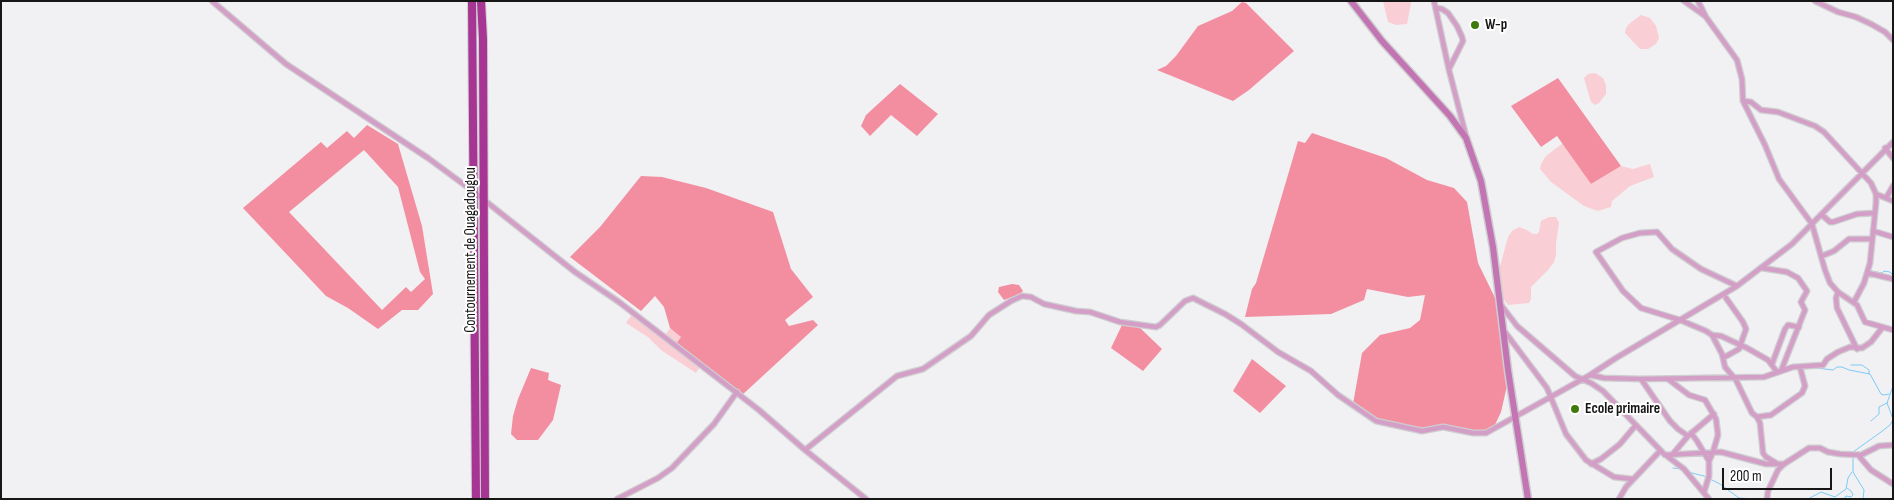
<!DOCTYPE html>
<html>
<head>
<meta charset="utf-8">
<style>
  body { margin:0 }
  #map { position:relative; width:1894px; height:500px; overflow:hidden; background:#f1f0f3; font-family:"Sofia Sans Condensed",sans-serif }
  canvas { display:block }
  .frame { position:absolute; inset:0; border:2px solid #161617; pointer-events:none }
  .scale { position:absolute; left:1722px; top:468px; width:110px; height:22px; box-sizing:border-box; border:2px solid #161617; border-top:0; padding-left:6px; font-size:15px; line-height:18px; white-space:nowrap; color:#161617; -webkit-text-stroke:4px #fff; paint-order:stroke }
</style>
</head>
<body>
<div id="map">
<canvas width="1894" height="500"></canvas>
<div class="frame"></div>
<div class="scale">200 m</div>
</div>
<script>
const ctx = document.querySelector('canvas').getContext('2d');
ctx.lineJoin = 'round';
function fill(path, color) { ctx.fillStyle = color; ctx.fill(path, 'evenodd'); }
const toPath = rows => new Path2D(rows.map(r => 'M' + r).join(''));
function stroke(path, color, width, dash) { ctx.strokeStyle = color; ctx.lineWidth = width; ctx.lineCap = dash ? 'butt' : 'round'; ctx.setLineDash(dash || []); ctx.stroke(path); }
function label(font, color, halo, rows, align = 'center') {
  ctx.font = font + ' "Sofia Sans Condensed",sans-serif'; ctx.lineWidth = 4; ctx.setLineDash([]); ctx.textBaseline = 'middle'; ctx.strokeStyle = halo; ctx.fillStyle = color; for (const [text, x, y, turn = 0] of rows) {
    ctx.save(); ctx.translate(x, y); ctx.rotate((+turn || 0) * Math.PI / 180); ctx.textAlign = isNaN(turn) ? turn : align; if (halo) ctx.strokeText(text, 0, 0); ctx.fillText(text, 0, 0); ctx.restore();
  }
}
const green = toPath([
  [1383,1,1410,1,1411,3,1407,24,1396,25,1388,22],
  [1641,15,1650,18,1656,26,1659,38,1656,44,1648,49,1640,49,1625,33,1626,28,1629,24],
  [1595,73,1603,78,1606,85,1606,94,1599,103,1595,105,1591,102,1584,78,1588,74],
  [1563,143,1591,184,1621,166,1633,169,1650,164,1654,177,1630,186,1612,201,1611,207,1598,211,1584,206,1551,182,1540,169,1541,164,1546,156],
  [1549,217,1556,217,1559,223,1556,243,1556,255,1554,262,1548,270,1531,287,1531,299,1529,303,1508,305,1503,298,1499,270,1508,237,1512,231,1519,227,1527,230,1533,234,1537,234,1539,232,1541,221],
  [633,313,664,337,670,328,681,337,675,345,701,365,696,373,661,350,648,337,626,323]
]);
const forest = toPath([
  [1242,2,1246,3,1294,51,1249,90,1233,101,1157,70,1166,66,1176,56,1198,26,1232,11],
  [1558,78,1621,166,1591,184,1557,136,1541,147,1511,106],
  [900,84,938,114,917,136,891,115,870,136,861,126,866,115],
  [367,125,398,144,422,226,433,294,418,310,402,310,378,329,348,308,326,296,243,208,321,142,327,148,347,131,354,138],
  [364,150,398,187,420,272,425,279,411,292,406,287,382,310,289,212],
  [1312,133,1386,158,1427,180,1454,188,1467,202,1478,263,1498,304,1509,377,1501,412,1494,427,1486,432,1473,432,1443,426,1429,430,1384,424,1353,404,1362,353,1380,335,1410,328,1420,320,1425,295,1408,297,1367,289,1364,300,1331,314,1245,317,1252,289,1256,283,1298,141,1305,143],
  [641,176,662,177,706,188,773,212,791,269,813,297,785,320,789,326,813,320,818,325,741,396,675,345,681,337,670,328,664,307,655,296,641,311,570,257,600,227],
  [1012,284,1019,285,1023,291,1020,294,1004,300,998,292,999,287],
  [1122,325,1138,326,1162,349,1143,371,1111,348],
  [1252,359,1286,386,1260,413,1233,391],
  [531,368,549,373,548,380,561,385,553,420,538,440,517,440,511,434,513,416,518,399]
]);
const stream = toPath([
  [1871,271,1882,273,1884,271,1890,272,1893,275],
  [1851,365,1862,365,1869,370,1869,374],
  [1817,368,1833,370,1837,367,1842,367,1849,370,1870,374,1881,394,1884,395,1889,394],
  [1893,386,1887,403,1893,419],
  [1871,421,1879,414,1879,407,1887,403],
  [1673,468,1682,469],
  [1688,472,1704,476,1720,484,1739,498,1755,499],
  [1778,499,1789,499],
  [1808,499,1821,492,1835,497,1846,489,1848,478,1852,472],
  [1844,499,1846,496,1851,497,1853,495,1851,491,1847,488],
  [1863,499,1864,490,1853,472,1853,452,1881,432,1890,425,1893,420]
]);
const street = toPath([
  [212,1,286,64,428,158,474,192,575,272,619,302,759,410,805,450,866,499],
  [1434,1,1449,70,1466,136],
  [1684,1,1705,16],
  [1698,1,1706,17,1737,60,1742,79,1743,101,1765,145,1779,179,1812,224,1825,270,1830,283,1838,292,1857,305,1865,322,1893,330],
  [1815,1,1838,12,1856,17,1871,24,1885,32,1893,40],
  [1436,8,1442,9,1448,13,1457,26,1462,37,1463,41,1449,69],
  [1743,101,1751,102,1761,110,1778,112,1815,126,1824,132,1871,183,1876,194,1876,203,1870,263,1864,283,1854,302],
  [1885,148,1893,158],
  [1876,194,1893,201],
  [1886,198,1893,186],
  [1822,215,1830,222,1833,222,1857,214,1875,213],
  [1873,231,1893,237],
  [1822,256,1834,251,1849,239,1872,239],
  [1762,268,1787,272,1798,278,1807,291,1801,302,1805,310,1781,371],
  [1868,273,1893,279],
  [1737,286,1701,269,1672,249,1657,232,1640,233,1622,238,1596,252,1623,291,1641,308,1680,320,1706,331,1712,335,1722,354,1725,367,1736,380,1752,413,1757,417,1771,415,1802,393,1805,386,1800,367],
  [1838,292,1836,298,1837,308,1857,349],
  [1501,305,1517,326,1575,376,1591,383,1603,391,1665,455,1721,452,1766,464,1784,464],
  [1505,332,1547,388,1566,434,1586,460,1614,477,1632,479],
  [1712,335,1721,336,1747,348,1768,360,1777,372],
  [1723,358,1739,349,1746,329,1743,322,1726,298],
  [1772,364,1785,329,1788,325,1799,327],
  [1590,375,1604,378,1641,379,1764,377,1793,367,1823,365,1827,359,1838,352,1850,347,1862,348,1871,342,1882,328],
  [1641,379,1670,421,1678,429,1688,436],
  [1668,379,1689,395,1705,400,1716,419,1718,435,1713,452,1709,461,1709,476,1704,492],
  [1757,417,1760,423,1763,453,1766,457,1776,463],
  [1691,433,1697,441,1709,461],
  [805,450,897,376,923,369,971,336,989,315,1011,301,1022,296,1031,297,1044,304,1076,311,1090,312,1120,322,1156,327,1160,325,1185,301,1193,298,1225,314,1241,324,1278,352,1311,371,1338,395,1376,421,1422,431,1443,427,1473,433,1486,433,1590,375,1616,358,1737,286,1792,244,1893,142],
  [1672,455,1688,436,1714,414],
  [1858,455,1871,470,1893,484],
  [1667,456,1684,469,1709,499],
  [1591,464,1601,459,1620,444,1636,425],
  [617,499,658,478,672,468,714,424,737,392],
  [1619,499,1626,487,1660,451],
  [1767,499,1768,491,1778,470,1784,464,1809,448,1820,448,1828,452,1840,454,1861,455,1879,446,1893,445]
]);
const secondary = toPath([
  [1351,1,1382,41,1450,116,1466,138,1481,181,1493,247,1508,370,1528,499]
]);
const highway = toPath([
  [472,1,476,499],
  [481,1,483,39,485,499]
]);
const markers = [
  [1475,25,5,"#3f780b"],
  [1575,409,5,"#3f780b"]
];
const poiNames = [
  ["W-p",1485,25],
  ["Ecole primaire",1585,409]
];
const streetNames = [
  ["Contournement de Ouagadougou",471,250,-90]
];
fill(green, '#faced5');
fill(forest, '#f28ea0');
stroke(stream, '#7dcaf5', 1);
stroke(street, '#cecdd0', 7);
stroke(secondary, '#cecdd0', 9);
stroke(highway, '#cecdd0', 10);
stroke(street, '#d49fc7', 4.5);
stroke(secondary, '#c275b2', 6);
stroke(highway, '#a63594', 8);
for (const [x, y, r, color] of markers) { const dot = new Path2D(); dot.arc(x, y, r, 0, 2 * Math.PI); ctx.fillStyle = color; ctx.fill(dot); stroke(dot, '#fff', 2); }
label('bold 15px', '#161617', '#fff', poiNames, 'left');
label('15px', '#161617', '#fff', streetNames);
</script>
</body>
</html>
